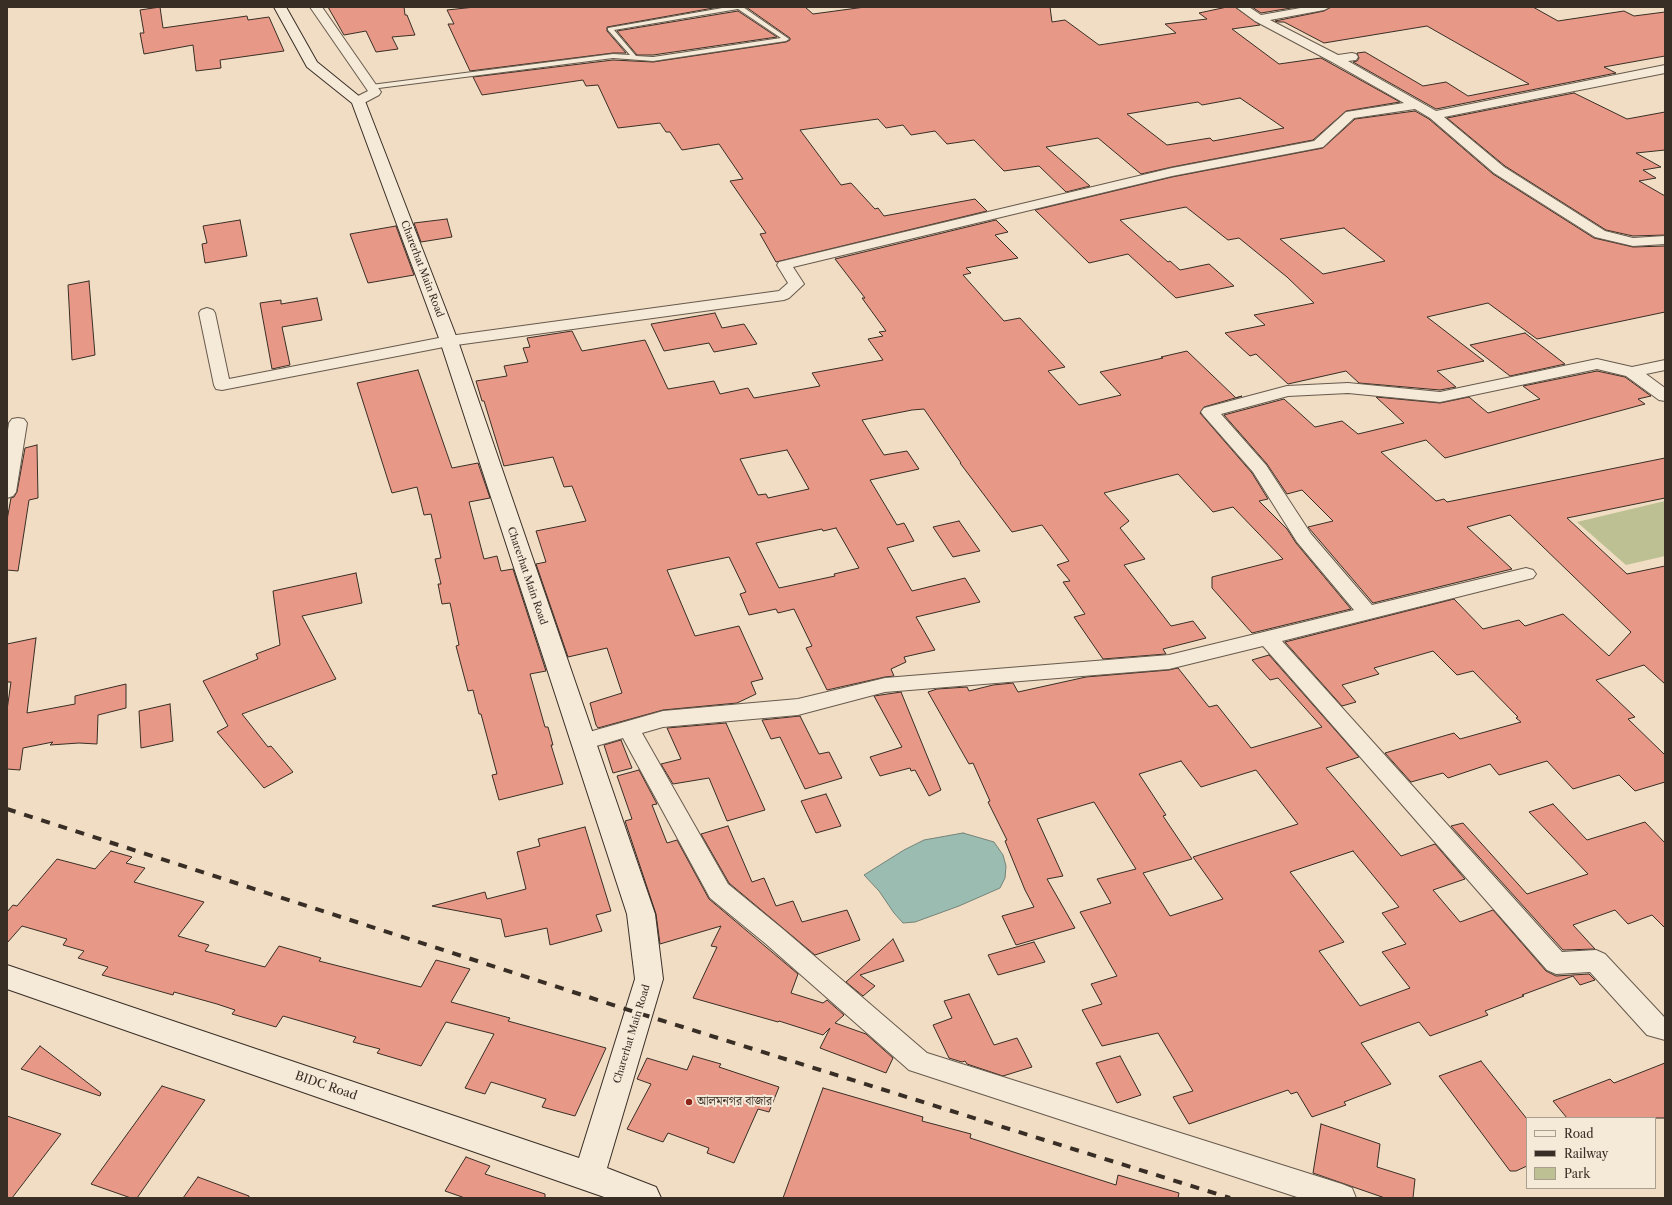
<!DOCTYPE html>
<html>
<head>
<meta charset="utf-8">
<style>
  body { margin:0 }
  #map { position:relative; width:1672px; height:1205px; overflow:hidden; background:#f0ddc3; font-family:"Libre Caslon Text",serif }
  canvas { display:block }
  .frame { position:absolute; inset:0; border:8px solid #392e26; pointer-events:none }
  .legend { position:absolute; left:1526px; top:1117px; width:130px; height:72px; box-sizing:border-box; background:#f5e9d8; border:1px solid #aa9e91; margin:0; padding:5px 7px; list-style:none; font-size:12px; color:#392e26 }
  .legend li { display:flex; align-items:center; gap:8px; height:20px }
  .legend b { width:20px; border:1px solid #aa9e91 }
</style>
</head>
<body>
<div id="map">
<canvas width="1672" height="1205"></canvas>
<div class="frame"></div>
<ul class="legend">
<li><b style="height:5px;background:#f5e9d8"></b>Road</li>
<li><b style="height:5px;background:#392e26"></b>Railway</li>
<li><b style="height:11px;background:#bcc092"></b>Park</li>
</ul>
</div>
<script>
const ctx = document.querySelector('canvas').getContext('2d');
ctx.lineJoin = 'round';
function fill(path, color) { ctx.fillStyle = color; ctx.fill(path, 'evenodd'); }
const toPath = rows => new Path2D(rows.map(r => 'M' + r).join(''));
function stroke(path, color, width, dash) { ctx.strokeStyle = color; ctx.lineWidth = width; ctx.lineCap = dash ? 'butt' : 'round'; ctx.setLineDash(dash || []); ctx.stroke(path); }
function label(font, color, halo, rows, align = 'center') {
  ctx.font = font + ' "Libre Caslon Text","Noto Serif Bengali",serif'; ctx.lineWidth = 4; ctx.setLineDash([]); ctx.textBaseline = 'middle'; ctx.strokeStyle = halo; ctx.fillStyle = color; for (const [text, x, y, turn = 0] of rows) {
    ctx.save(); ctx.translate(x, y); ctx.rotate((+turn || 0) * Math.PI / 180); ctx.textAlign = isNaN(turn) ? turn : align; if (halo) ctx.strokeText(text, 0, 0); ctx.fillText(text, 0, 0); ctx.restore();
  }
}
const green = toPath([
  [1665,501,1665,556,1626,565,1577,522]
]);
const water = toPath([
  [963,833,994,842,1003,855,1006,866,1005,878,1000,888,959,906,915,922,903,923,894,913,879,891,864,875,904,850,924,840,963,833]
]);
const building = toPath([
  [160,7,163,28,247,16,248,20,269,17,284,51,220,60,221,68,196,71,193,45,144,54,140,33,144,33,140,10,160,7],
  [328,7,404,7,405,15,407,15,415,35,392,37,398,49,376,52,366,31,344,35,328,7],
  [475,7,719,7,607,27,607,31,626,53,613,53,470,71,448,24,454,24,447,10,475,7],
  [746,7,805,7,813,14,865,7,1050,7,1052,22,1065,20,1099,45,1176,33,1165,24,1207,19,1199,13,1227,7,1235,7,1260,25,1232,29,1279,64,1321,58,1400,102,1346,111,1313,140,1172,167,1141,174,1098,138,1046,147,1090,186,1066,192,1039,166,1004,171,974,140,947,144,935,131,911,135,903,125,886,128,878,119,800,130,841,185,851,183,875,209,878,208,884,216,975,199,987,211,776,262,760,234,766,233,730,181,743,179,719,144,682,150,670,132,666,132,660,123,618,128,598,85,586,86,583,80,482,95,473,77,613,60,653,62,786,42,790,40,790,38,746,7],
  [1240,98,1284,128,1213,141,1210,138,1167,145,1127,114,1198,102,1202,105,1240,98],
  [1252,7,1297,7,1261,13,1252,7],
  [1331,7,1533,7,1558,21,1624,11,1634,16,1665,12,1665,56,1604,67,1616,73,1436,109,1353,62,1357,61,1359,58,1357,53,1365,52,1423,86,1446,82,1468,96,1529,84,1427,26,1324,43,1284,22,1278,22,1275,21,1324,11,1331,7],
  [738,11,777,37,653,55,637,55,617,31,738,11],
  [1574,93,1627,119,1665,112,1665,150,1636,153,1661,167,1643,170,1656,178,1639,181,1665,196,1665,235,1633,236,1606,230,1505,166,1447,118,1574,93],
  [1415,111,1429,119,1493,174,1594,238,1633,247,1665,246,1665,312,1537,339,1488,303,1427,317,1484,361,1437,371,1456,387,1440,390,1359,383,1346,371,1288,384,1256,354,1250,356,1225,333,1265,325,1254,315,1314,303,1287,277,1239,238,1228,240,1186,207,1120,220,1168,262,1170,261,1180,270,1209,264,1234,286,1176,298,1128,254,1089,263,1035,210,1172,177,1323,148,1355,119,1415,111],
  [1344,228,1385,261,1323,274,1280,239,1344,228],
  [447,219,452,237,421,242,414,223,447,219],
  [240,220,247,256,205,263,202,244,207,243,203,226,240,220],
  [996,220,1008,232,995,235,1018,258,966,268,971,273,963,275,1004,321,1020,318,1065,367,1048,371,1079,405,1121,395,1100,372,1163,358,1161,357,1187,351,1236,398,1242,396,1204,407,1200,413,1252,473,1268,499,1259,501,1287,529,1296,543,1351,609,1252,633,1212,588,1212,577,1283,559,1233,507,1213,512,1178,474,1104,493,1129,521,1120,528,1145,559,1124,565,1171,626,1193,621,1206,638,1163,649,1166,654,1103,659,1074,617,1085,614,1063,582,1070,581,1057,565,1069,561,1042,525,1012,532,960,463,961,463,924,409,912,410,862,420,884,455,907,451,919,469,870,480,897,525,904,523,914,541,887,548,912,591,965,578,980,602,916,617,935,650,904,657,906,662,891,669,894,676,885,677,827,690,806,648,812,646,794,609,778,613,776,609,749,615,740,594,746,592,729,557,667,570,695,636,739,626,763,679,751,682,756,694,737,703,663,710,598,728,596,725,590,703,622,693,607,648,568,657,536,564,546,562,536,531,586,521,572,486,564,487,553,457,504,466,484,401,482,401,476,381,507,376,504,366,528,362,523,348,530,347,527,338,572,331,582,351,645,340,668,389,714,381,720,394,748,388,754,398,820,386,812,373,883,360,868,339,883,336,879,332,886,331,862,298,865,298,835,259,996,220],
  [787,450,809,489,768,498,766,494,758,495,740,459,787,450],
  [836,528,859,568,834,574,835,576,779,588,756,543,822,529,823,531,836,528],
  [396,226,414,275,368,283,350,234,396,226],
  [89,281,95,355,72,360,68,285,89,281],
  [317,298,322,320,282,327,290,365,272,369,260,303,281,300,281,304,317,298],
  [715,313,722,328,744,324,757,344,714,352,709,343,664,351,651,324,715,313],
  [1525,333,1565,364,1510,376,1470,345,1525,333],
  [418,370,452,468,478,463,490,498,469,502,484,559,497,556,501,571,513,569,546,671,530,674,545,727,548,727,553,745,551,745,563,784,499,800,492,775,497,774,481,714,479,714,473,690,468,691,456,646,459,645,450,603,442,604,438,584,441,584,435,559,441,558,431,514,424,515,417,487,392,493,357,383,418,370],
  [1597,371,1625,377,1651,396,1638,399,1645,404,1445,458,1426,440,1381,452,1436,501,1444,499,1447,502,1665,458,1665,498,1567,518,1627,574,1665,566,1665,684,1644,665,1596,680,1635,717,1628,719,1665,755,1665,782,1635,791,1619,775,1573,789,1547,761,1499,775,1490,764,1448,778,1443,773,1411,782,1385,753,1454,733,1460,739,1521,722,1516,718,1518,717,1473,671,1457,675,1433,651,1374,668,1379,674,1342,685,1356,702,1342,706,1285,642,1454,599,1483,629,1519,620,1525,626,1563,614,1609,656,1631,632,1510,515,1467,527,1512,569,1373,603,1308,527,1333,521,1302,490,1287,494,1267,464,1224,415,1284,399,1315,427,1342,421,1358,434,1404,423,1376,397,1440,403,1469,397,1488,413,1540,399,1523,386,1597,371],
  [37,445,38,498,29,500,18,571,7,570,7,520,11,498,14,497,17,492,25,448,37,445],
  [959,521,980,551,953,557,933,527,959,521],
  [356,573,362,603,302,616,336,679,242,714,268,747,271,746,293,772,264,788,217,732,228,726,203,681,258,659,256,654,280,645,273,591,356,573],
  [36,638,27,713,75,704,75,696,126,684,126,708,98,715,97,744,79,743,50,745,53,742,23,748,20,770,7,769,7,710,11,682,7,682,7,644,36,638],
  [1269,655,1359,757,1326,768,1401,856,1435,844,1465,879,1433,890,1460,922,1493,910,1546,971,1556,976,1589,974,1595,980,1580,985,1573,976,1522,995,1524,996,1485,1011,1488,1015,1430,1036,1419,1022,1361,1043,1391,1084,1344,1102,1346,1105,1312,1117,1297,1092,1291,1094,1288,1090,1189,1124,1173,1097,1193,1091,1158,1033,1102,1046,1082,1010,1102,1004,1091,984,1117,976,1080,912,1111,903,1097,879,1136,869,1094,802,1037,819,1063,876,1047,879,1075,928,1016,945,1002,916,1034,907,1025,890,1005,841,1007,840,988,802,990,801,973,763,969,764,928,692,937,689,967,687,969,691,993,685,1013,683,1018,692,1086,677,1169,670,1178,668,1209,707,1217,705,1251,748,1322,727,1278,678,1270,680,1252,660,1269,655],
  [1181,761,1201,787,1256,770,1298,824,1193,857,1223,899,1170,916,1143,873,1192,859,1163,816,1166,815,1139,774,1181,761],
  [1353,851,1399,907,1382,913,1406,944,1382,952,1410,988,1360,1006,1319,951,1344,942,1290,872,1353,851],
  [901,692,941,790,929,796,915,770,911,771,910,768,880,776,870,757,902,747,874,696,901,692],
  [170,704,173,741,141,748,139,711,170,704],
  [800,716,819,754,829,752,842,778,805,789,780,737,771,739,762,720,800,716],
  [726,723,765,810,727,821,709,778,673,784,661,764,681,759,667,728,726,723],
  [621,740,632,768,613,773,604,745,621,740],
  [639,770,657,804,652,805,667,843,677,840,709,899,798,974,791,993,823,1003,827,1000,844,1015,835,1023,866,1034,893,1058,886,1073,820,1048,830,1028,823,1035,779,1021,778,1022,693,998,717,947,711,946,721,926,660,944,656,914,625,821,632,819,617,776,639,770],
  [826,794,841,826,816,833,801,801,826,794],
  [1553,804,1587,840,1645,822,1665,843,1665,928,1652,915,1628,924,1615,910,1573,925,1595,949,1563,950,1451,826,1463,823,1527,894,1588,874,1529,812,1553,804],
  [728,826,752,882,764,878,776,906,793,901,802,922,847,910,860,940,815,955,729,883,701,834,728,826],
  [585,827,611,911,596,915,602,931,550,945,547,928,505,937,501,919,432,906,485,892,487,899,526,889,517,852,540,846,538,839,585,827],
  [111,851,132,857,126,863,145,868,134,882,204,902,178,936,209,945,205,951,265,967,279,946,321,958,319,961,421,987,436,960,470,969,451,1002,510,1018,508,1021,606,1048,575,1116,542,1107,546,1099,491,1082,485,1094,465,1088,494,1034,446,1022,421,1066,377,1053,380,1049,353,1042,356,1037,283,1016,276,1027,232,1014,235,1010,217,1004,174,992,173,995,102,975,108,967,78,958,84,951,63,945,67,939,22,926,7,943,7,912,13,905,17,906,57,859,95,869,111,851],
  [893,939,904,961,860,975,875,986,863,996,846,982,893,939],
  [1034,942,1045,962,998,975,988,955,1034,942],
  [969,994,994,1045,1017,1038,1032,1067,1003,1076,967,1064,965,1061,962,1062,949,1058,933,1025,952,1018,944,1001,969,994],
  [40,1046,101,1093,100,1096,21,1069,40,1046],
  [693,1056,721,1064,719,1067,779,1087,769,1112,758,1109,734,1163,707,1153,709,1148,668,1133,663,1142,627,1129,651,1084,637,1079,647,1058,687,1070,693,1056],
  [1120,1056,1141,1095,1117,1103,1096,1063,1120,1056],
  [1481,1061,1527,1119,1527,1166,1516,1171,1510,1171,1439,1076,1481,1061],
  [1665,1063,1665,1118,1567,1118,1553,1101,1610,1079,1614,1083,1665,1063],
  [162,1086,205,1100,137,1198,131,1198,91,1184,162,1086],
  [823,1088,923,1117,922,1121,971,1134,970,1138,1116,1185,1118,1175,1179,1193,1178,1198,783,1198,823,1088],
  [7,1116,61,1134,12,1198,7,1198,7,1116],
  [1321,1124,1380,1144,1377,1167,1415,1179,1413,1198,1385,1198,1313,1173,1321,1124],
  [466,1157,490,1166,485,1174,545,1194,545,1198,465,1198,445,1191,466,1157],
  [198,1177,249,1196,249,1198,183,1198,198,1177]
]);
const lane = toPath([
  [728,7,743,7,789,39,786,41,653,61,613,58,371,89,368,87,371,85,613,54,630,55,608,30,608,28,728,7],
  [738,9,781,38,653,57,636,56,614,30,738,9]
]);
const street = toPath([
  [310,7,322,7,381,92,379,95,362,104,354,104,352,101,354,98,368,91,310,7],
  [1236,7,1249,7,1261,15,1306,7,1330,7,1324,10,1270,20,1338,55,1352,53,1356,54,1358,57,1356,60,1348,61,1436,111,1665,65,1665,73,1444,117,1504,167,1605,231,1633,238,1665,236,1665,244,1633,246,1595,237,1494,173,1430,118,1415,109,1354,118,1323,147,1172,176,793,267,804,284,789,298,784,300,449,346,222,390,216,389,214,385,199,313,201,310,207,308,213,310,215,313,229,379,449,336,779,291,788,283,777,265,779,262,1172,168,1314,141,1346,112,1404,103,1332,62,1255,21,1236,7],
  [1597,359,1632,367,1665,360,1665,370,1646,374,1665,388,1665,401,1659,400,1626,376,1597,369,1440,402,1348,393,1288,396,1221,414,1266,465,1311,534,1372,605,1526,568,1533,570,1536,574,1533,578,1282,641,1562,952,1596,950,1605,954,1665,1018,1665,1040,1647,1035,1590,972,1556,974,1547,970,1263,646,1169,669,885,692,798,715,663,727,642,733,728,884,784,930,927,1053,1342,1184,1352,1188,1356,1198,1300,1198,909,1070,766,944,710,898,623,738,583,750,575,748,572,742,575,736,663,711,798,699,885,678,1169,655,1354,610,1297,542,1253,472,1204,416,1201,412,1204,408,1287,386,1348,383,1440,392,1597,359],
  [18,418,24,419,27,423,16,492,13,496,7,498,7,437,9,423,12,419,18,418]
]);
const secondary = toPath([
  [274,7,286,7,317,62,365,101,458,341,655,914,663,979,607,1168,656,1187,661,1198,607,1198,7,989,7,965,579,1158,635,979,627,914,440,341,352,103,307,67,274,7]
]);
const rail = toPath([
  [7,809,638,1013,1230,1198]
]);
const markers = [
  [689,1102,4,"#8f2418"]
];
const streetNames = [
  ["Charerhat Main Road",422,269,69],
  ["Charerhat Main Road",527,576,71],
  ["Charerhat Main Road",632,1034,-73]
];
const nearStreetnames = [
  ["BIDC Road",326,1086,19]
];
const nearPoinames = [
  ["আলমনগর বাজার",697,1102]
];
fill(green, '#bcc092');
fill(water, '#9bbcb0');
stroke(water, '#748379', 1);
fill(building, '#e79886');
stroke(building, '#392e26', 1);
stroke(lane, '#675a4d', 2);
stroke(street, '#675a4d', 2);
stroke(secondary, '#392e26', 2);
fill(lane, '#f5e9d8');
fill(street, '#f5e9d8');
fill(secondary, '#f5e9d8');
stroke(rail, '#392e26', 4, [9, 9]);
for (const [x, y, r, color] of markers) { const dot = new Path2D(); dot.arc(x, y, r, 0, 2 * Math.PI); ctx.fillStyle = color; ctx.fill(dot); stroke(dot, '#f5e9d8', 1.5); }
label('10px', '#392e26', '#f5e9d8', streetNames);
label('12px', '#392e26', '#f5e9d8', nearStreetnames);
label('12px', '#392e26', '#f5e9d8', nearPoinames, 'left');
</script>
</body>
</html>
